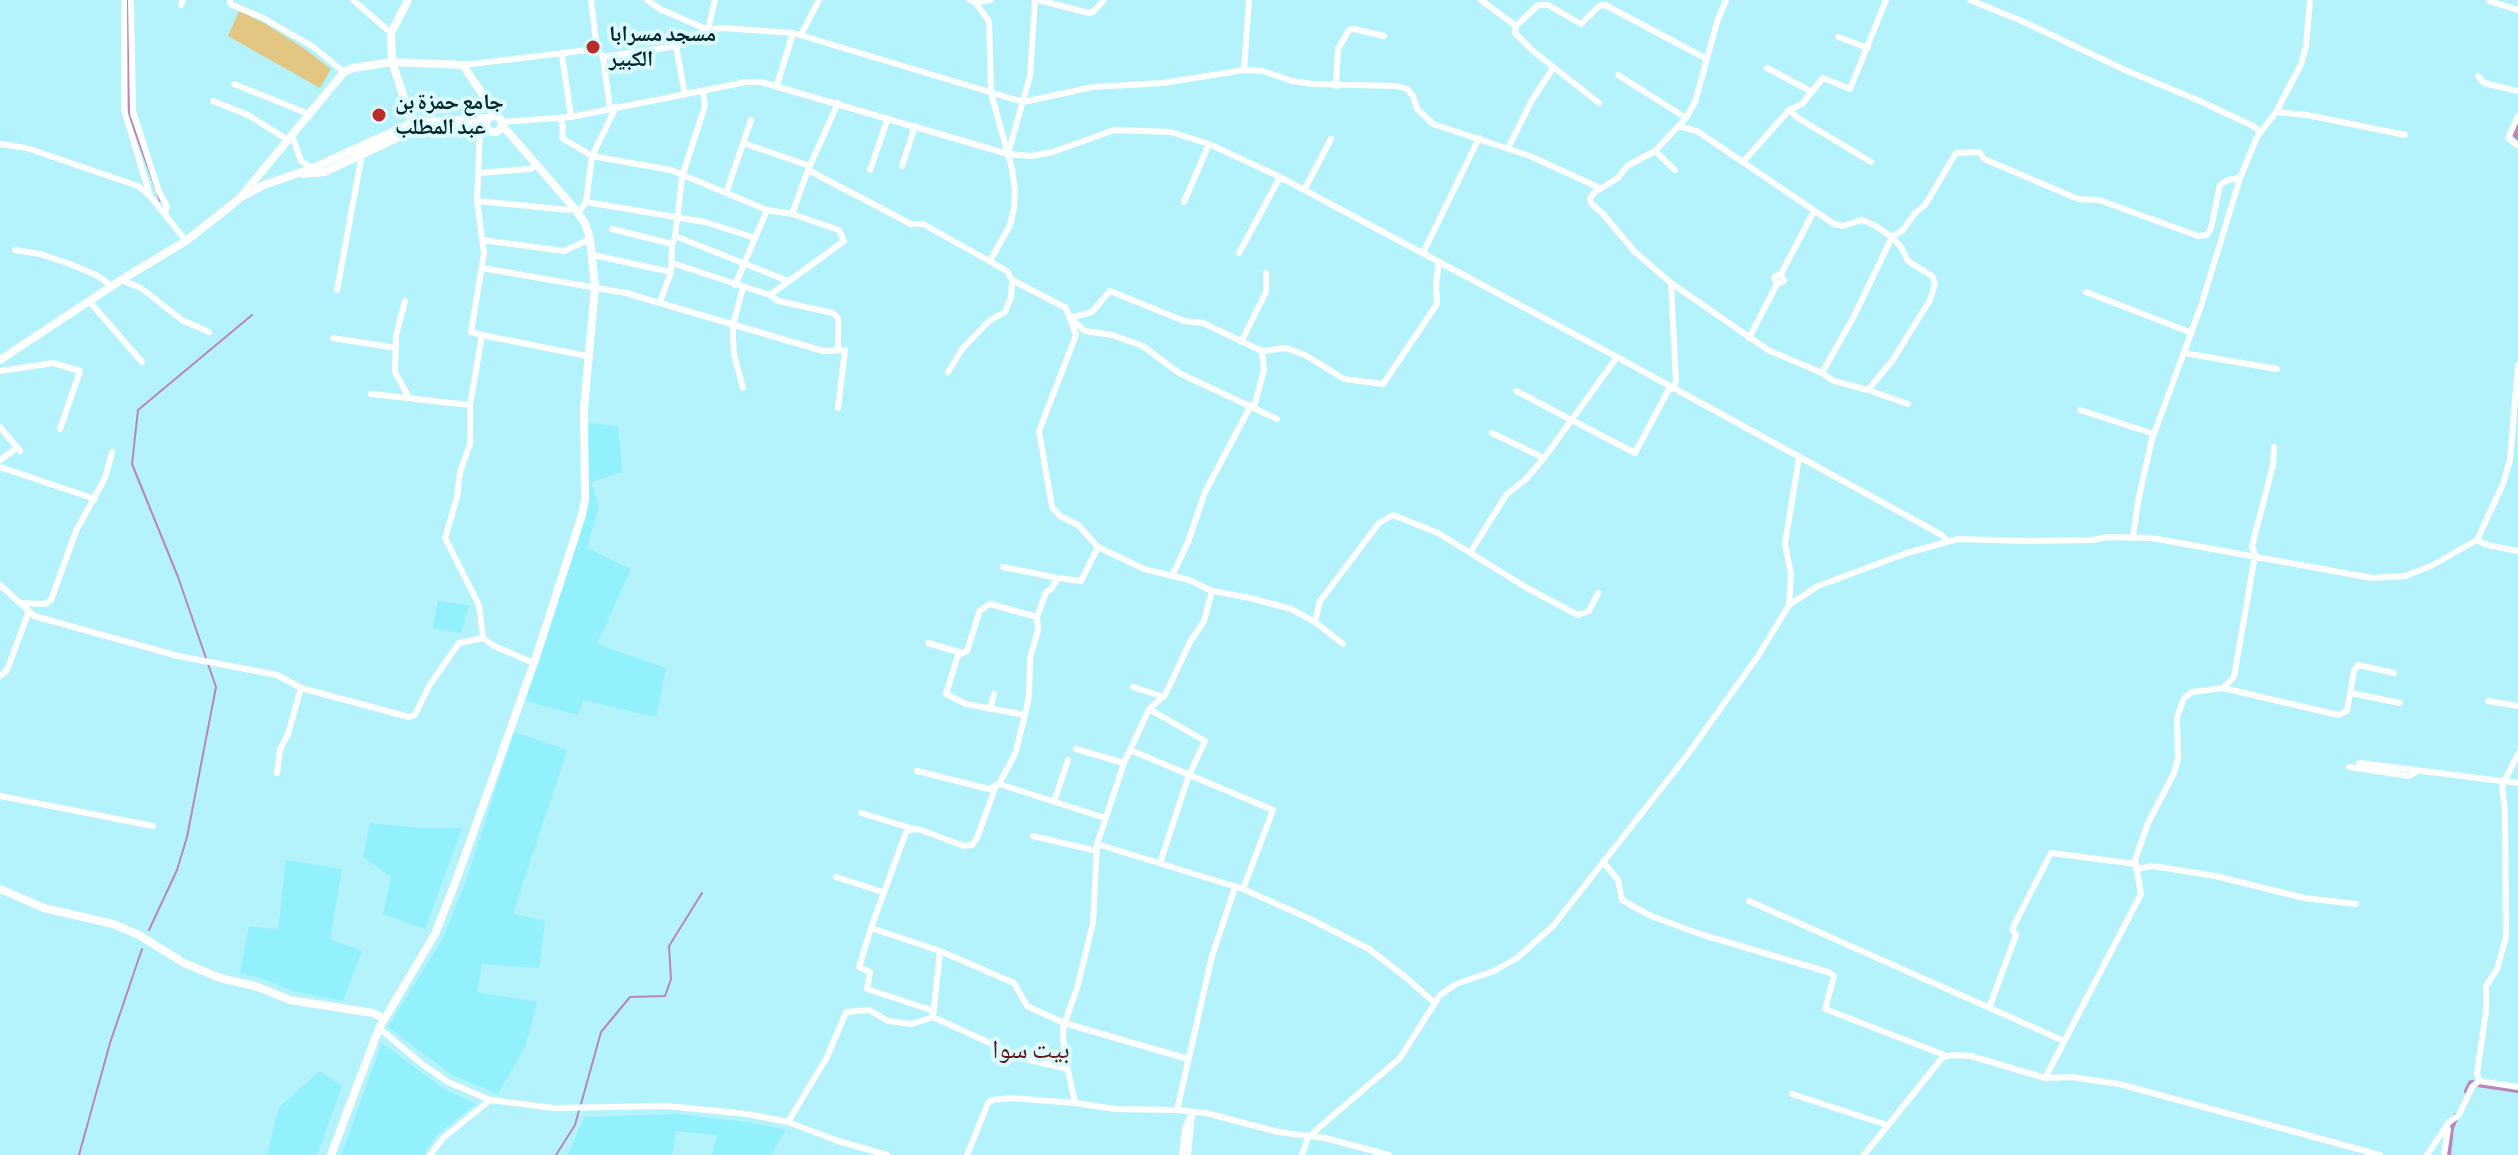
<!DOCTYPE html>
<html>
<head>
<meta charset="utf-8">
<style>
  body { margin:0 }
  canvas { display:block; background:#b4f3fc }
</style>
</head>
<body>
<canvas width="2518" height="1155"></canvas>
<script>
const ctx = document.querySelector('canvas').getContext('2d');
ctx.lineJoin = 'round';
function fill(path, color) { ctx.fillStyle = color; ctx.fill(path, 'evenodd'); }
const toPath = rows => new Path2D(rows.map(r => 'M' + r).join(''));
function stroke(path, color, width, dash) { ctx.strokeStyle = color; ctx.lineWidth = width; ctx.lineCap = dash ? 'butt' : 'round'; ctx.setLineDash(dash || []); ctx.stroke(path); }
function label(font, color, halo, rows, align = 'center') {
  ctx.font = font + ' "Alegreya Sans","Noto Naskh Arabic",sans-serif'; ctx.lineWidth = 8; ctx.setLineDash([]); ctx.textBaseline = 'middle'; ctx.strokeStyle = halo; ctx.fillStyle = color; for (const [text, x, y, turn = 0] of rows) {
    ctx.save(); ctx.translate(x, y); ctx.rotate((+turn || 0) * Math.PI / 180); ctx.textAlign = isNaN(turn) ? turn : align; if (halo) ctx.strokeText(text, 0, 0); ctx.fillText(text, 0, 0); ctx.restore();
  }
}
const built = toPath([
  [588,423,618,426,622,472,591,482,599,506,587,548,631,569,597,644,666,668,656,717,584,700,578,715,525,701,587,508],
  [438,601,469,605,461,633,433,628],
  [514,732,567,750,513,914,545,921,539,968,482,964,477,992,537,1002,525,1047,498,1094,452,1075,388,1027,443,938,466,881],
  [370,823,421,828,462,828,425,929,383,914,391,877,363,857],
  [286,860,342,869,330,939,362,951,343,1001,293,991,261,978,240,973,249,926,278,930],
  [382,1043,444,1089,476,1104,438,1134,423,1155,341,1155],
  [320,1071,342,1086,317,1155,267,1155,279,1107],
  [678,1114,746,1122,786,1130,771,1155,712,1155,717,1135,676,1131,672,1155,568,1155,584,1117]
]);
const green = toPath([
  [239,11,264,23,302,47,331,69,320,88,228,36]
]);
const stream = toPath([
  [128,0,129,115,160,201],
  [149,930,177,870,187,837,216,687,178,577,132,464,138,410,252,315],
  [581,1104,601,1032,630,997,665,996,671,979,669,946,702,893],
  [79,1155,110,1043,142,949],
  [556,1155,575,1125,579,1110]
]);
const canal = toPath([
  [2518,124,2514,133,2518,137],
  [2467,1091,2471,1083,2518,1090],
  [2448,1155,2451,1128,2456,1116]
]);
const minor = toPath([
  [124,0,124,110,150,196],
  [131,0,133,111,159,192,167,206,165,214],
  [230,0,230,4,263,18,312,46,344,72],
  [353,0,391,33],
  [591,0,597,49],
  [647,0,660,9,708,30,715,0],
  [969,0,975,2,989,21,991,93,1012,169,1015,190,1014,208,1010,225,990,261],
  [1038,0,1089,13,1093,12,1104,0],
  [1481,0,1516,26,1538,5,1548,5,1581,24,1599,6,1605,5,1707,59],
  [1970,0,2024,22,2125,70,2202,102,2253,126,2260,132],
  [2489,1,2518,10],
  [975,2,991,0],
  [181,5,183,0],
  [1516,26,1515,33,1533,51,1599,103],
  [801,35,819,0],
  [1838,37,1868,48],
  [676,46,685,95],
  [562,55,571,117],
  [603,57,610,108],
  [463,65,597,49,603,57,676,46,708,30,723,28,793,33,1023,102,1093,87,1163,83,1244,70,1263,71,1292,81,1313,84,1397,86,1407,89,1413,96,1417,109,1433,124,1530,156,1600,188],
  [1767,68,1812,92],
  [1244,70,1249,0],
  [1618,75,1686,118],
  [2478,76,2484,83,2518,91],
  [234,84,309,114],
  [777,85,793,33],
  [1336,86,1338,49,1349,30,1354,29,1384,36],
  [213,101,248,115,288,140],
  [1789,110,1798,118,1871,162],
  [2276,112,2307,115,2405,135],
  [2518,116,2508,138,2518,146],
  [560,117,563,127,562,138,592,156,671,170,767,210,792,214,839,230,844,241,770,295,672,263],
  [502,122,571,117,746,82,761,82,1008,154,1031,156,1053,152,1114,130,1171,132,1209,144,1280,177,1617,357,1940,534,1948,541],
  [480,128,477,201,484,253,471,332,482,335],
  [292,136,301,161,313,168],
  [743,143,810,166],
  [0,144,27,148,138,186,150,196,186,241],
  [1508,148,1532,100,1553,68],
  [1009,150,1030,76,1035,0],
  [1655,151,1675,170],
  [1744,161,1789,110,1802,104,1823,78,1850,89,1886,0],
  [902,166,915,126],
  [808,170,911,224,923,224,1007,271,1012,280,1011,297,1005,312,989,321,963,348,948,372],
  [870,170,888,118],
  [478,173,530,169,537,164],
  [1304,190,1331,139],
  [726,193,751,120],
  [477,201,569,210,574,208],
  [586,202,705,222,755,238],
  [1184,202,1209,144],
  [578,213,586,202,592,156,616,107],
  [792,214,808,170,838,103],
  [612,229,672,244],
  [675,236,788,281],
  [482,240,564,251,590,239],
  [15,250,40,254,70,264,96,275,112,286],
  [1239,253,1280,177],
  [1423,253,1479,138],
  [593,255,671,272],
  [482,268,626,293,823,351,845,350,838,408],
  [1781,274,1814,211],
  [121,280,141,288,182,320,209,332],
  [1012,280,1066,308,1076,335,1039,431,1052,507,1060,516,1078,525,1098,547,1144,569,1189,580,1212,591,1250,598,1291,609,1315,622,1343,644],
  [1671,283,1768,350,1822,373,1834,381,1868,390,1892,361,1930,300,1935,283,1932,276,1908,261,1901,247,1892,237,1874,225,1862,220,1843,226,1834,224,1697,131,1678,126],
  [735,285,767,210],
  [337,290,362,154],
  [2086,292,2192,333],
  [770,295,778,301,833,313,838,318,838,349],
  [89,301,142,362],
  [405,301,396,335,395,372,409,398],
  [660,302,671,272,672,244,675,236,682,177,705,105,703,93],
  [333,338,396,348],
  [1749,338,1777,284,1784,281,1781,274,1774,277,1777,284],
  [1241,342,1266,292,1266,273],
  [2184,353,2277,369],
  [0,371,53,363,80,371,60,429],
  [1822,373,1854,316,1892,237,1903,230,1915,213,1925,205,1956,153,1979,152,1984,159,2078,199,2099,200,2198,236,2207,235,2211,228,2220,185,2228,180,2240,178],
  [743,388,734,355,733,339,733,325,743,287],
  [1673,389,1676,382,1671,283,1635,252,1603,214,1591,203,1590,198,1595,192,1618,178,1627,166,1655,151,1686,118,1695,102,1717,22,1726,0],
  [1868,390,1908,404],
  [1516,391,1635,453,1670,387],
  [371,394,470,405],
  [1254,407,1264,370,1262,351],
  [2080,410,2154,434],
  [1277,419,1179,373,1143,346,1112,335,1085,331,1070,318,1092,312,1110,291,1184,321,1203,323,1262,351,1286,348,1305,355,1344,379,1383,384,1437,304,1436,284,1439,262],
  [0,427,20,451],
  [1492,433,1544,458],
  [0,460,17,448],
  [0,467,95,499],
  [2133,536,2138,501,2152,439,2201,306,2240,178,2257,137,2276,112,2301,64,2306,46,2310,0],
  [2477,540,2503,484,2510,460,2518,365],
  [1470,553,1506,495,1526,479,1544,458,1617,357],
  [1003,567,1058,578],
  [1172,576,1188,542,1205,492,1251,405],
  [0,585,34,616,178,656,277,675,301,688,409,717,415,715,429,686,459,643,483,638,494,646,534,663],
  [20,603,45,604,51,600,76,531,105,478,112,452],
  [1789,605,1791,574,1785,544,1799,457],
  [1315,622,1320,601,1379,523,1393,515,1438,533,1527,588,1578,615,1589,611,1598,593],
  [483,638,479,605,445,538,457,497,460,472,470,444,470,405,482,335,587,356],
  [928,643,962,653],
  [0,676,7,670,29,611],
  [1133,687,1164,697],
  [2223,688,2338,715,2347,711,2354,671,2358,665,2394,673],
  [2351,693,2400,703],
  [2488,701,2518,706],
  [990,709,994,694],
  [1149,709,1205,741,1189,775,1160,863],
  [1025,715,966,704,946,694,958,655,967,651,980,610,990,604,1037,617],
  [1076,749,1124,763],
  [1130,750,1273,810,1243,889],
  [2359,763,2518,783],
  [2349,767,2409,776,2416,772],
  [917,771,989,789,999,784,1015,754,1025,715,1029,696,1030,658,1038,630,1037,617,1046,592,1051,589,1058,578,1081,581,1098,547],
  [277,773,280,750,288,734,301,688],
  [999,784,1105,818],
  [995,788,977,838,972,845,964,846,921,830,914,829,906,832,871,928,940,951,933,1017,1025,1059,1068,1069],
  [0,796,153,826],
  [1054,802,1068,760],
  [861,813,914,829],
  [1033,836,1097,851],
  [1097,844,1243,889,1308,918,1369,949,1404,976,1435,1003],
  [1603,862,1618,880,1622,900,1651,916,1700,934,1828,972,1834,976,1825,1009,1947,1056],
  [2136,869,2153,866,2215,876,2304,898,2356,904],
  [836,877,883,892],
  [1749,901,2064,1041],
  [871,928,859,967,870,972,867,989,934,1011],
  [940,951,1014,983,1027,1006,1064,1023,1188,1059],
  [1989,1008,2016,935,2012,929,2051,853,2136,864],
  [379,1028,422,1064,448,1082,490,1100,554,1108,667,1106,747,1114,788,1122,838,1141,887,1155],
  [2045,1078,2141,894,2135,860,2148,823,2174,773,2178,759,2177,717,2184,698,2192,692,2223,688,2234,677,2255,555,2252,546,2273,465,2274,447],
  [2479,1081,2477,1073,2486,1011,2486,986,2497,969,2506,937,2505,811,2502,786,2518,754],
  [1792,1094,1887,1125],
  [1075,1103,1064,1052,1063,1028,1077,988,1093,923,1097,844,1124,763,1149,709,1165,695,1190,642,1204,621,1212,591],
  [1177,1110,1212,956,1235,887],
  [788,1122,827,1057,846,1012,869,1010,888,1021,912,1024,933,1017],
  [430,1155,443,1138,490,1100],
  [967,1155,988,1103,992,1100,1011,1098,1075,1103,1115,1109,1177,1110,1206,1113,1278,1132,1325,1138,1389,1155],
  [1182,1155,1185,1128,1192,1112],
  [1188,1155,1192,1116],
  [1302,1155,1308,1137,1400,1058,1440,995,1456,984,1494,971,1517,958,1553,926,1685,758,1758,656,1789,605,1818,586,1907,553,1958,539,2028,541,2092,540,2108,537,2152,538,2372,578,2405,576,2431,566,2477,540,2487,545,2518,551],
  [1864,1155,1942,1058,1951,1055,1971,1056,2045,1078,2071,1077,2119,1084,2380,1155],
  [2427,1155,2449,1122,2459,1115,2472,1087,2479,1081,2518,1087],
  [2444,1155,2448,1129]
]);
const major = toPath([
  [408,0,391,33,392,62,413,125],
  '486 124a8 8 0 1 1 16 0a8 8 0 1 1-16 0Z',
  [303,174,325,172,414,130,469,127,490,131],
  [243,196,264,185,313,168,412,123,489,118],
  [0,360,121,280,186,241,239,199,344,72,353,68,392,62,463,65,497,116],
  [0,889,44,908,113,924,139,935,184,963,220,978,258,987,290,1000,373,1013,383,1018],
  [331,1155,379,1028,435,934,457,878,534,663,582,515,585,499,584,409,595,287,590,239,585,223,574,208,502,125]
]);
const markers = [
  [593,47,8,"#bb2c28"],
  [379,115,8,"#bb2c28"]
];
const poiNames = [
  ["مسجد مسرابا",609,34],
  ["الكبير",609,59],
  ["جامع حمزة بن",395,102],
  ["عبد المطلب",395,127]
];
const quarterNames = [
  ["بيت سوا",1031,1050]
];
fill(built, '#93f0fd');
fill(green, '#e2c682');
stroke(stream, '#ba86b9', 2);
stroke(canal, '#ba86b9', 6);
stroke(minor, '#fff', 6);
stroke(major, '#fff', 8);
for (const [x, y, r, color] of markers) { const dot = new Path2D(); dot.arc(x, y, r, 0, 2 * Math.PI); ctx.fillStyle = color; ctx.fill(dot); stroke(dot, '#dbfafe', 3); }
label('bold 22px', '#03262b', '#dbfafe', poiNames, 'left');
label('26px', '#601b17', '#dbfafe', quarterNames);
</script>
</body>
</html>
